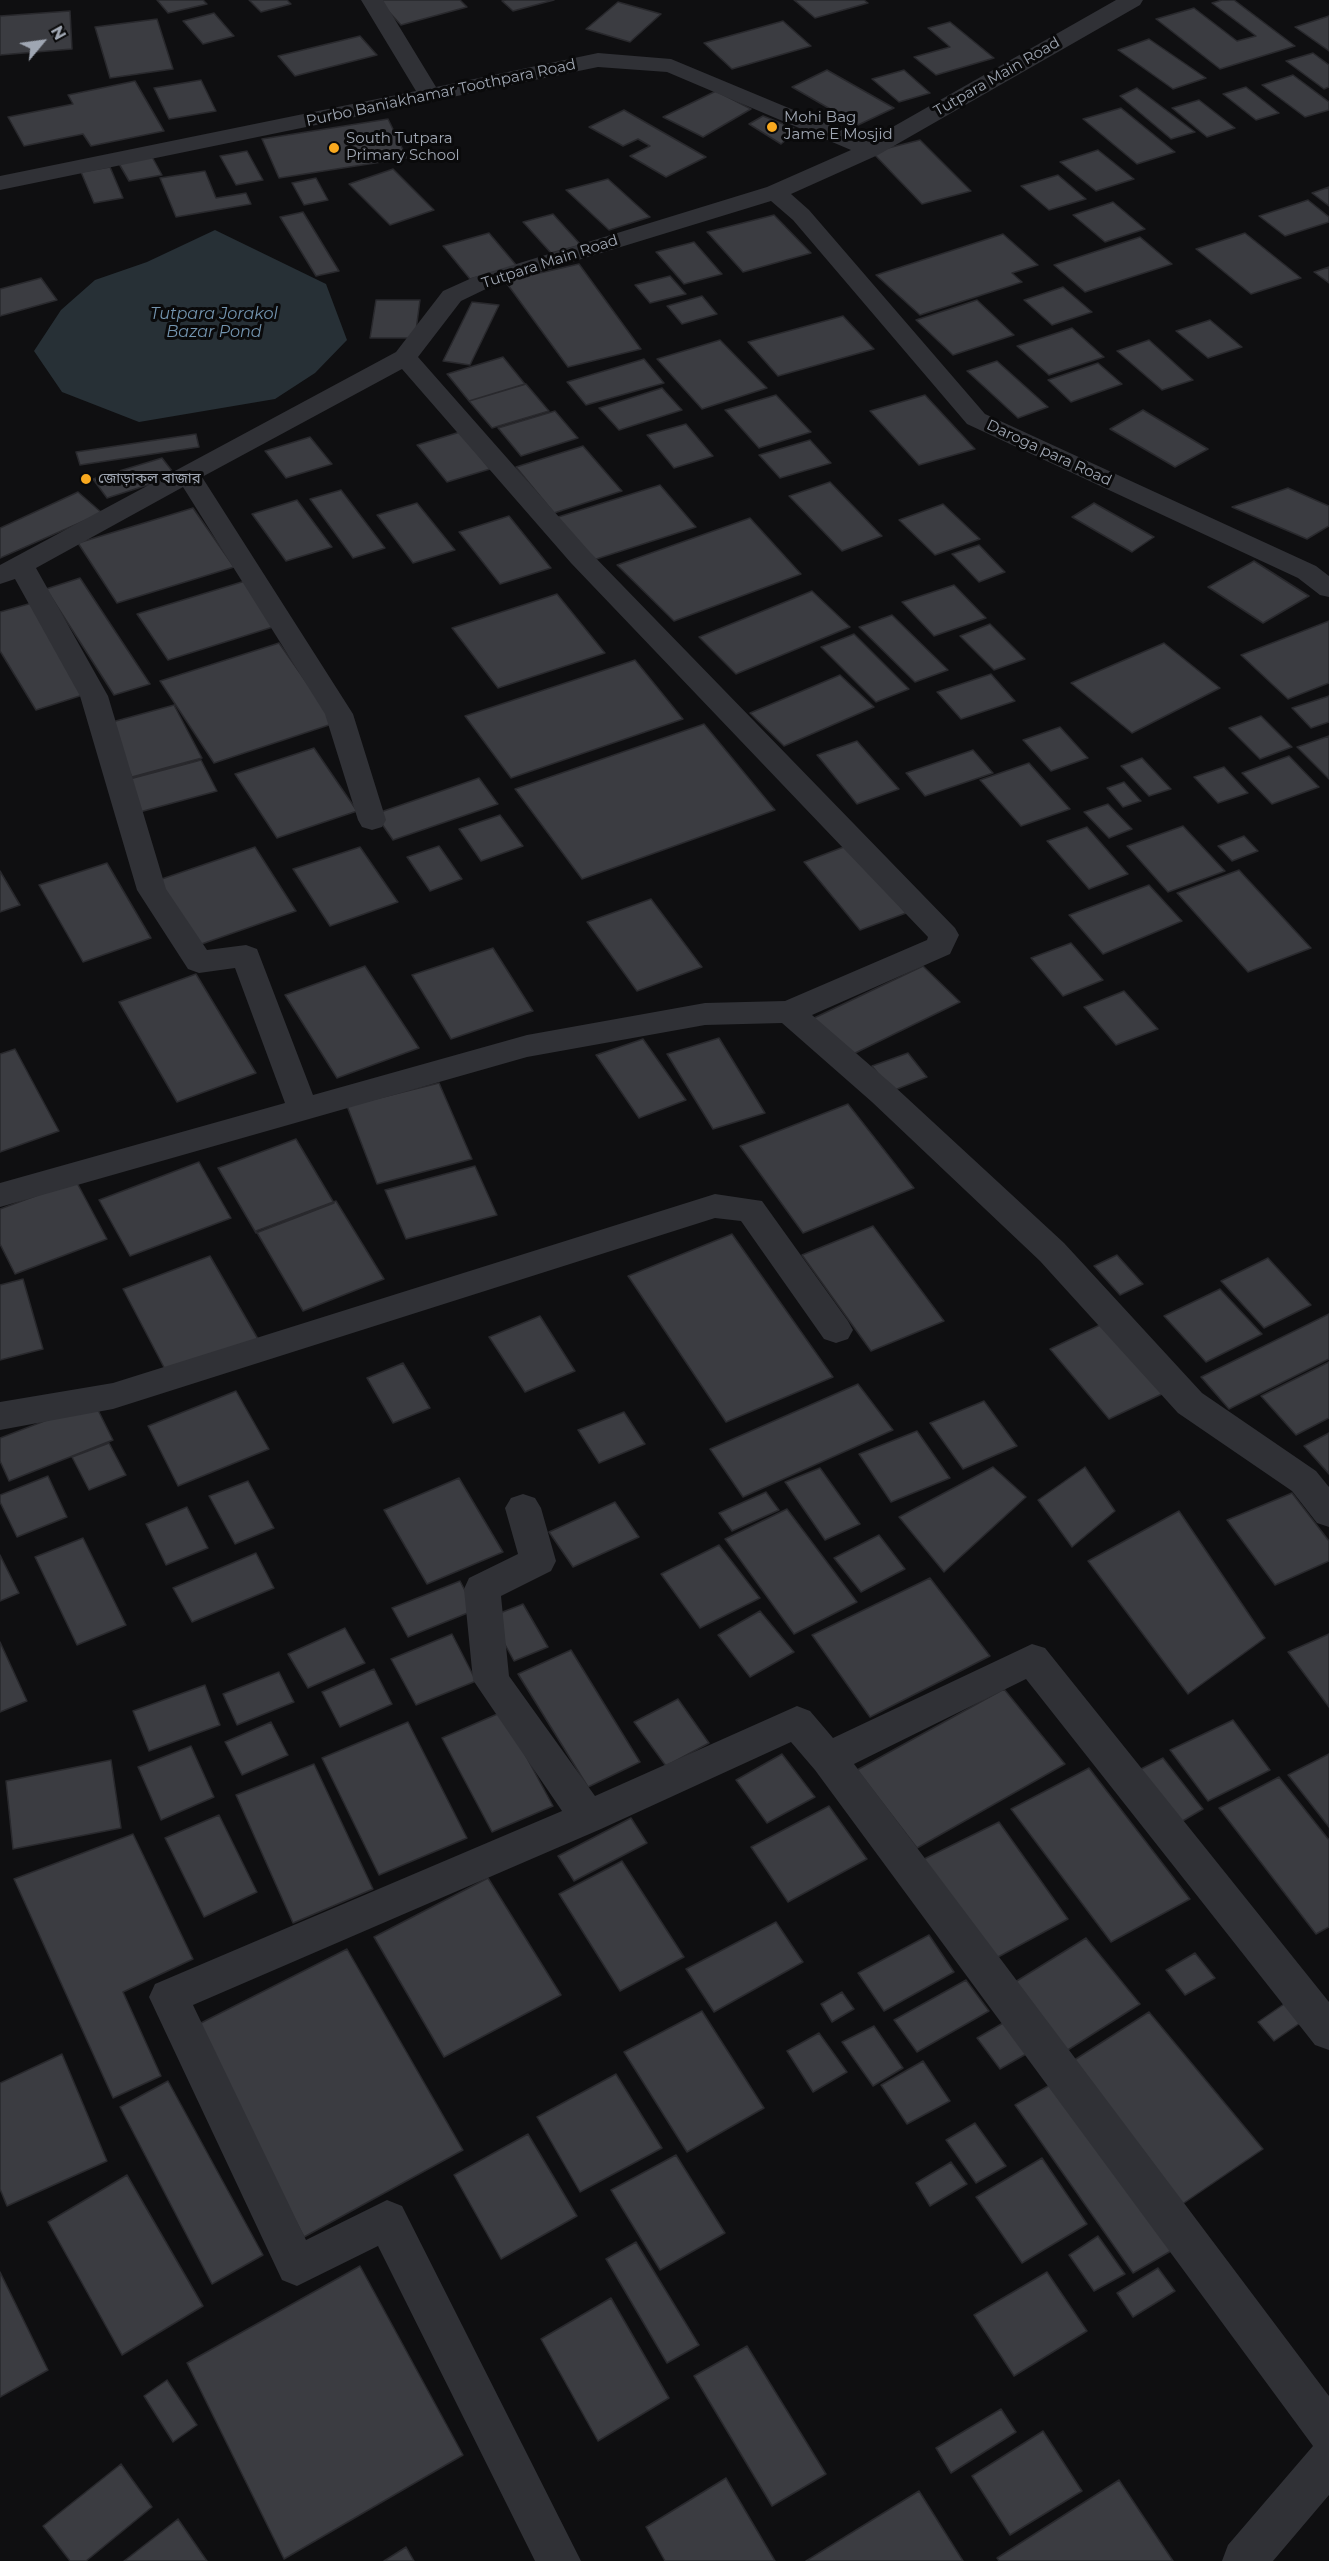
<!DOCTYPE html>
<html>
<head>
<meta charset="utf-8">
<style>
  body { margin:0 }
  #map { position:relative; width:1329px; height:2561px; overflow:hidden; background:#0f0f11; font-family:Montserrat,sans-serif }
  canvas { display:block }
  .north { position:absolute; left:12px; top:12px; width:60px; height:60px; -webkit-text-stroke:4px #0a0a0b; paint-order:stroke; rotate:61deg; font-size:16px; font-weight:700; line-height:24px; text-align:center; color:#9fa6b2 }
  .north::after { content:''; display:block; margin:auto; width:21px; height:27px; background:#9fa6b2; clip-path:polygon(50% 0,100% 100%,50% 72%,0 100%) }
</style>
</head>
<body>
<div id="map">
<canvas width="1329" height="2561"></canvas>
<div class="north">N</div>
</div>
<script>
const ctx = document.querySelector('canvas').getContext('2d');
ctx.lineJoin = 'round';
function fill(path, color) { ctx.fillStyle = color; ctx.fill(path, 'evenodd'); }
const toPath = rows => new Path2D(rows.map(r => 'M' + r).join(''));
function stroke(path, color, width, dash) { ctx.strokeStyle = color; ctx.lineWidth = width; ctx.lineCap = dash ? 'butt' : 'round'; ctx.setLineDash(dash || []); ctx.stroke(path); }
function label(font, color, halo, rows, align = 'center') {
  ctx.font = font + ' Montserrat,"Noto Sans Bengali",sans-serif'; ctx.lineWidth = 6; ctx.setLineDash([]); ctx.textBaseline = 'middle'; ctx.strokeStyle = halo; ctx.fillStyle = color; for (const [text, x, y, turn = 0] of rows) {
    ctx.save(); ctx.translate(x, y); ctx.rotate((+turn || 0) * Math.PI / 180); ctx.textAlign = isNaN(turn) ? turn : align; if (halo) ctx.strokeText(text, 0, 0); ctx.fillText(text, 0, 0); ctx.restore();
  }
}
const water = toPath([
  [215,230,326,284,347,340,315,373,275,399,139,422,62,392,34,351,61,310,95,280,147,262]
]);
const building = toPath([
  [157,0,203,0,207,4,168,13,157,0],
  [249,0,287,0,291,4,261,12,249,0],
  [378,0,460,0,467,7,401,25,378,0],
  [506,0,554,0,513,11,502,1,506,0],
  [794,0,864,0,868,3,815,18,794,0],
  [1222,0,1234,0,1295,46,1220,69,1156,19,1194,8,1237,41,1256,36,1212,3,1222,0],
  [618,2,661,14,630,42,586,29,618,2],
  [70,11,72,49,0,55,0,16,70,11],
  [214,13,234,36,203,44,183,21,214,13],
  [1329,16,1329,51,1295,27,1329,16],
  [157,19,173,69,110,78,95,27,157,19],
  [783,21,811,46,732,69,704,43,783,21],
  [950,22,994,58,936,75,914,57,950,47,928,28,950,22],
  [360,36,377,55,295,76,278,56,360,36],
  [1149,39,1206,78,1173,89,1118,50,1149,39],
  [1313,53,1329,65,1329,87,1324,89,1286,61,1313,53],
  [827,70,894,108,858,125,792,87,827,70],
  [904,70,930,93,899,102,872,79,904,70],
  [1293,75,1329,102,1329,110,1305,117,1262,85,1293,75],
  [201,80,216,111,169,119,154,88,201,80],
  [135,81,164,131,91,146,83,134,24,146,8,117,73,104,68,95,135,81],
  [1246,87,1279,113,1256,120,1223,94,1246,87],
  [1137,88,1195,132,1171,139,1120,96,1137,88],
  [716,91,751,109,703,137,663,117,716,91],
  [1199,100,1235,128,1207,137,1172,108,1199,100],
  [1121,108,1175,152,1137,164,1083,119,1121,108],
  [624,110,706,157,666,177,630,156,650,146,638,139,623,146,589,127,624,110],
  [763,116,798,130,781,144,749,124,763,116],
  [388,119,407,158,279,178,262,139,388,119],
  [920,140,971,191,922,204,872,152,920,140],
  [1098,150,1134,179,1096,191,1060,162,1098,150],
  [247,151,263,180,236,185,220,156,247,151],
  [151,155,162,175,129,181,118,162,151,155],
  [110,167,123,198,94,203,81,172,110,167],
  [393,169,434,210,390,225,349,184,393,169],
  [205,171,216,198,246,193,251,204,176,217,160,178,205,171],
  [1058,175,1086,199,1049,210,1021,186,1058,175],
  [316,178,328,200,304,205,292,183,316,178],
  [608,179,650,217,609,230,566,190,608,179],
  [1329,187,1329,206,1312,193,1329,187],
  [1308,200,1329,217,1329,222,1285,236,1259,216,1308,200],
  [1113,202,1145,229,1105,242,1073,215,1113,202],
  [303,212,339,271,316,276,280,217,303,212],
  [553,214,581,245,551,253,523,222,553,214],
  [774,215,811,253,743,272,707,232,774,215],
  [489,233,517,266,470,279,443,246,489,233],
  [1245,233,1301,278,1251,294,1196,249,1245,233],
  [1003,234,1038,265,1012,273,1022,282,920,315,876,275,1003,234],
  [1140,237,1172,264,1085,292,1054,265,1140,237],
  [694,242,722,274,684,284,656,252,694,242],
  [579,264,641,349,568,367,505,281,579,264],
  [1329,267,1329,283,1314,272,1329,267],
  [670,276,686,294,650,303,635,285,670,276],
  [41,278,57,300,0,316,0,289,41,278],
  [1063,287,1092,312,1052,325,1024,300,1063,287],
  [702,296,717,314,682,324,667,306,702,296],
  [376,300,420,300,415,338,370,338,376,300],
  [977,300,1014,335,953,355,916,320,977,300],
  [472,302,499,305,470,365,443,361,472,302],
  [843,316,874,349,778,376,748,342,843,316],
  [1210,320,1242,347,1208,358,1176,331,1210,320],
  [1072,328,1104,357,1049,375,1017,346,1072,328],
  [720,340,767,388,702,409,657,359,720,340],
  [1149,340,1193,380,1162,390,1117,351,1149,340],
  [503,357,525,384,469,401,447,374,503,357],
  [644,359,664,383,586,405,567,382,644,359],
  [997,361,1048,407,1018,418,967,371,997,361],
  [1098,363,1122,384,1071,402,1048,380,1098,363],
  [526,384,549,411,492,428,469,401,526,384],
  [662,388,682,410,619,430,599,408,662,388],
  [776,395,811,432,759,448,725,410,776,395],
  [925,395,975,449,919,465,870,411,925,395],
  [1143,410,1208,449,1175,467,1110,429,1143,410],
  [555,411,578,438,521,456,498,428,555,411],
  [686,424,713,456,674,468,647,435,686,424],
  [460,432,490,469,447,482,417,445,460,432],
  [196,434,199,447,80,465,76,452,196,434],
  [310,437,332,464,286,478,265,451,310,437],
  [810,440,831,463,780,478,759,455,810,440],
  [583,446,622,491,554,513,516,467,583,446],
  [162,458,176,476,107,498,93,479,162,458],
  [830,482,882,536,842,551,789,496,830,482],
  [660,485,696,527,590,561,555,518,660,485],
  [1288,488,1329,506,1329,526,1307,539,1232,507,1288,488],
  [341,490,385,548,353,558,310,499,341,490],
  [78,492,102,513,0,558,0,528,78,492],
  [297,500,332,547,286,561,252,514,297,500],
  [417,503,455,550,413,563,377,515,417,503],
  [1094,503,1154,537,1132,552,1072,517,1094,503],
  [943,504,980,539,935,555,899,520,943,504],
  [193,508,234,567,117,603,78,543,193,508],
  [509,516,551,568,500,584,459,532,509,516],
  [750,518,801,574,674,621,617,565,750,518],
  [979,545,1005,572,979,582,952,554,979,545],
  [1254,561,1309,596,1263,623,1208,587,1254,561],
  [80,578,150,684,114,695,46,589,80,578],
  [245,581,276,626,168,660,137,614,245,581],
  [954,585,986,618,934,636,902,602,954,585],
  [812,591,850,627,736,674,699,637,812,591],
  [557,594,605,653,498,688,452,628,557,594],
  [32,603,89,693,36,710,0,651,0,612,32,603],
  [892,615,948,670,915,682,859,627,892,615],
  [1329,621,1329,683,1288,699,1241,655,1329,621],
  [990,624,1025,659,994,670,960,636,990,624],
  [854,634,909,689,876,702,821,647,854,634],
  [279,643,335,723,214,763,160,681,279,643],
  [1164,643,1220,688,1132,733,1071,683,1164,643],
  [635,660,683,719,511,778,465,716,635,660],
  [991,674,1015,701,961,719,937,692,991,674],
  [840,675,874,707,784,746,750,713,840,675],
  [1329,696,1329,722,1311,728,1292,708,1329,696],
  [174,705,202,758,132,777,105,724,174,705],
  [1261,716,1292,747,1260,759,1229,728,1261,716],
  [704,724,775,810,582,879,515,789,704,724],
  [1060,727,1088,758,1051,771,1023,740,1060,727],
  [1329,736,1329,779,1297,747,1329,736],
  [857,741,899,789,857,804,817,755,857,741],
  [314,748,357,811,277,838,235,774,314,748],
  [973,750,993,773,925,796,906,773,973,750],
  [1289,756,1319,787,1272,804,1242,773,1289,756],
  [1142,758,1171,789,1149,796,1121,766,1142,758],
  [201,760,217,791,136,813,122,781,201,760],
  [1029,763,1070,809,1021,826,980,780,1029,763],
  [1224,767,1248,793,1218,803,1194,777,1224,767],
  [479,778,498,804,393,840,375,814,479,778],
  [1124,782,1141,801,1123,807,1107,788,1124,782],
  [1108,804,1132,829,1109,838,1084,812,1108,804],
  [500,815,523,846,481,861,459,829,500,815],
  [1183,826,1225,871,1168,892,1127,846,1183,826],
  [1087,827,1128,874,1089,889,1047,841,1087,827],
  [1244,836,1258,851,1232,861,1218,846,1244,836],
  [849,845,906,913,860,930,804,862,849,845],
  [439,846,462,879,430,891,407,857,439,846],
  [255,847,296,911,193,947,153,882,255,847],
  [360,847,398,902,330,926,293,869,360,847],
  [107,863,151,938,83,962,39,885,107,863],
  [1239,870,1311,948,1248,972,1177,893,1239,870],
  [0,871,20,905,0,912,0,871],
  [1149,885,1182,921,1103,954,1069,915,1149,885],
  [651,899,702,967,637,991,587,922,651,899],
  [1071,943,1103,980,1063,996,1031,958,1071,943],
  [493,948,533,1011,451,1039,412,975,493,948],
  [365,966,419,1048,337,1078,285,995,365,966],
  [923,966,960,1002,849,1056,812,1019,923,966],
  [196,974,256,1073,177,1102,119,1002,196,974],
  [1124,991,1158,1029,1116,1045,1084,1007,1124,991],
  [719,1038,765,1113,713,1129,667,1054,719,1038],
  [643,1039,686,1100,639,1118,596,1055,643,1039],
  [15,1049,59,1131,0,1152,0,1054,15,1049],
  [908,1053,927,1077,892,1091,872,1066,908,1053],
  [439,1083,472,1159,377,1184,347,1106,439,1083],
  [848,1104,914,1188,803,1233,740,1146,848,1104],
  [296,1139,334,1203,256,1233,218,1168,296,1139],
  [199,1162,231,1218,130,1256,99,1200,199,1162],
  [475,1166,497,1215,406,1239,385,1190,475,1166],
  [76,1181,107,1239,15,1274,0,1244,0,1209,76,1181],
  [336,1201,384,1279,303,1311,256,1231,336,1201],
  [873,1226,944,1321,871,1351,802,1255,873,1226],
  [732,1234,833,1377,726,1422,628,1276,732,1234],
  [1117,1255,1143,1284,1120,1295,1094,1266,1117,1255],
  [210,1256,258,1339,168,1375,123,1289,210,1256],
  [1268,1258,1311,1305,1264,1328,1221,1281,1268,1258],
  [23,1279,43,1349,0,1360,0,1285,23,1279],
  [1220,1289,1262,1334,1206,1362,1164,1316,1220,1289],
  [1329,1314,1329,1359,1229,1409,1201,1377,1329,1314],
  [540,1316,575,1371,525,1392,489,1337,540,1316],
  [1104,1323,1164,1393,1109,1419,1050,1349,1104,1323],
  [1329,1362,1329,1418,1296,1435,1261,1396,1329,1362],
  [403,1363,430,1408,393,1423,367,1378,403,1363],
  [858,1384,893,1430,743,1497,710,1449,858,1384],
  [236,1391,269,1449,178,1486,148,1426,236,1391],
  [984,1401,1017,1446,963,1469,930,1423,984,1401],
  [94,1402,113,1440,9,1481,0,1461,0,1438,94,1402],
  [624,1412,645,1444,599,1463,578,1430,624,1412],
  [917,1431,950,1478,891,1502,859,1454,917,1431],
  [1329,1433,1329,1474,1304,1446,1329,1433],
  [109,1443,126,1475,89,1490,72,1457,109,1443],
  [993,1467,1026,1497,944,1572,899,1517,993,1467],
  [1085,1467,1115,1511,1072,1547,1038,1500,1085,1467],
  [820,1468,860,1524,825,1540,785,1482,820,1468],
  [48,1476,67,1517,17,1537,0,1502,0,1495,48,1476],
  [459,1478,503,1552,427,1584,384,1510,459,1478],
  [248,1481,274,1528,235,1544,209,1496,248,1481],
  [766,1492,779,1510,732,1531,719,1513,766,1492],
  [1292,1493,1329,1541,1329,1561,1275,1585,1227,1520,1292,1493],
  [615,1502,639,1537,573,1567,549,1532,615,1502],
  [187,1507,208,1548,166,1565,146,1524,187,1507],
  [787,1509,857,1602,794,1634,725,1539,787,1509],
  [1179,1511,1265,1638,1188,1694,1088,1561,1179,1511],
  [879,1535,905,1569,861,1592,834,1558,879,1535],
  [83,1538,126,1625,77,1645,35,1557,83,1538],
  [719,1545,760,1598,700,1628,661,1574,719,1545],
  [256,1553,274,1588,192,1622,173,1588,256,1553],
  [0,1555,19,1593,0,1601,0,1555],
  [930,1578,990,1656,870,1717,812,1635,930,1578],
  [460,1581,475,1610,408,1637,392,1608,460,1581],
  [523,1604,548,1647,514,1661,490,1617,523,1604],
  [760,1611,794,1652,750,1677,718,1635,760,1611],
  [345,1628,365,1663,308,1688,288,1654,345,1628],
  [452,1634,476,1681,416,1705,391,1659,452,1634],
  [1329,1634,1329,1707,1288,1652,1329,1634],
  [0,1642,27,1701,0,1712,0,1642],
  [571,1650,640,1762,588,1787,518,1674,571,1650],
  [374,1669,392,1704,340,1727,322,1692,374,1669],
  [279,1672,294,1702,237,1725,223,1694,279,1672],
  [205,1685,220,1725,149,1751,133,1711,205,1685],
  [1004,1689,1065,1764,917,1848,857,1770,1004,1689],
  [678,1699,709,1743,666,1766,634,1722,678,1699],
  [502,1712,553,1806,492,1832,442,1738,502,1712],
  [1233,1720,1270,1770,1208,1801,1170,1750,1233,1720],
  [271,1722,288,1755,242,1775,225,1742,271,1722],
  [408,1722,467,1838,379,1875,322,1758,408,1722],
  [191,1746,214,1797,161,1820,138,1767,191,1746],
  [782,1754,815,1797,767,1823,736,1780,782,1754],
  [1329,1754,1329,1827,1288,1775,1329,1754],
  [1163,1758,1203,1809,1174,1826,1133,1773,1163,1758],
  [111,1760,121,1828,13,1849,6,1781,111,1760],
  [314,1764,373,1889,293,1923,236,1795,314,1764],
  [1089,1768,1190,1899,1111,1942,1011,1809,1089,1768],
  [1279,1777,1329,1840,1329,1927,1316,1934,1219,1808,1279,1777],
  [829,1806,867,1859,788,1902,751,1847,829,1806],
  [219,1815,257,1892,204,1917,165,1838,219,1815],
  [631,1818,647,1843,574,1881,558,1856,631,1818],
  [999,1822,1068,1919,987,1963,918,1862,999,1822],
  [133,1834,193,1959,123,1992,161,2076,113,2098,14,1879,133,1834],
  [622,1861,684,1957,620,1991,559,1894,622,1861],
  [488,1878,561,1995,444,2057,374,1937,488,1878],
  [776,1922,803,1962,714,2012,686,1969,776,1922],
  [929,1935,954,1972,884,2011,858,1973,929,1935],
  [1086,1938,1140,2004,1060,2055,1007,1987,1086,1938],
  [347,1949,463,2150,304,2237,193,2027,347,1949],
  [1195,1953,1215,1978,1185,1995,1166,1970,1195,1953],
  [966,1980,989,2011,917,2052,894,2020,966,1980],
  [842,1992,854,2009,832,2022,821,2004,842,1992],
  [1287,2002,1303,2021,1274,2041,1258,2022,1287,2002],
  [702,2011,764,2108,687,2152,624,2052,702,2011],
  [1149,2012,1263,2149,1178,2207,1065,2066,1149,2012],
  [1010,2019,1033,2050,1000,2069,977,2038,1010,2019],
  [874,2026,903,2068,873,2086,842,2042,874,2026],
  [819,2033,847,2072,813,2092,787,2051,819,2033],
  [62,2054,107,2161,7,2206,0,2189,0,2083,62,2054],
  [923,2061,950,2101,907,2124,881,2085,923,2061],
  [616,2074,662,2148,580,2192,537,2117,616,2074],
  [168,2081,263,2255,212,2284,120,2107,168,2081],
  [1057,2081,1176,2248,1133,2273,1015,2105,1057,2081],
  [975,2123,1006,2166,976,2183,946,2140,975,2123],
  [528,2134,577,2216,501,2259,454,2175,528,2134],
  [676,2155,725,2233,660,2270,611,2190,676,2155],
  [1042,2158,1087,2224,1022,2263,976,2197,1042,2158],
  [951,2162,967,2184,930,2206,916,2183,951,2162],
  [127,2175,203,2306,122,2355,48,2222,127,2175],
  [1098,2236,1125,2274,1094,2291,1069,2255,1098,2236],
  [636,2242,699,2345,667,2363,606,2259,636,2242],
  [360,2266,463,2455,284,2559,187,2363,360,2266],
  [1158,2268,1175,2291,1133,2317,1117,2293,1158,2268],
  [0,2272,48,2370,0,2397,0,2272],
  [1047,2272,1087,2331,1014,2376,974,2315,1047,2272],
  [611,2298,669,2398,598,2441,541,2339,611,2298],
  [747,2346,826,2474,772,2506,694,2376,747,2346],
  [167,2380,197,2425,173,2442,144,2396,167,2380],
  [1001,2409,1016,2432,951,2473,936,2448,1001,2409],
  [1043,2431,1082,2491,1010,2535,972,2476,1043,2431],
  [121,2464,152,2507,86,2561,70,2561,43,2526,121,2464],
  [726,2478,775,2561,665,2561,646,2527,726,2478],
  [1119,2480,1173,2561,999,2561,997,2558,1119,2480],
  [919,2491,963,2561,806,2561,919,2491],
  [178,2519,207,2561,124,2561,178,2519],
  [406,2547,414,2561,384,2561,406,2547]
]);
const minor = toPath([
  [361,0,383,0,436,87,598,53,671,59,868,141,1116,0,1143,0,1140,5,878,155,791,194,809,210,985,414,1316,566,1329,576,1329,597,1320,595,1298,578,967,424,793,220,771,201,490,287,461,301,418,357,589,551,955,928,959,935,950,954,812,1015,894,1086,1064,1243,1202,1393,1316,1471,1329,1487,1329,1527,1317,1523,1292,1491,1178,1413,1040,1261,872,1102,782,1023,705,1025,527,1057,0,1207,0,1183,285,1103,235,968,199,973,188,969,137,890,80,696,15,579,0,584,0,565,396,352,443,291,474,277,767,187,851,150,667,72,598,67,0,190,0,176,416,91,361,0],
  [402,369,571,563,928,937,927,940,785,1001,705,1003,527,1035,313,1095,257,949,246,945,207,950,166,889,108,696,36,568,183,487,325,714,358,820,362,827,372,830,382,827,386,820,353,714,202,477,402,369],
  [715,1194,762,1201,848,1321,853,1330,848,1339,836,1343,824,1339,741,1221,715,1218,113,1409,0,1430,0,1402,113,1383,715,1194],
  [523,1494,535,1498,541,1508,556,1561,551,1571,501,1596,509,1676,595,1796,797,1706,810,1711,833,1738,1032,1644,1045,1648,1329,2002,1329,2050,1315,2045,1026,1679,854,1764,1329,2396,1329,2495,1273,2561,1222,2561,1228,2545,1313,2446,815,1770,791,1742,601,1829,193,2005,306,2240,387,2200,402,2206,581,2561,535,2561,378,2246,297,2286,282,2280,149,1997,155,1984,562,1811,473,1680,464,1589,469,1578,518,1554,505,1508,511,1498,523,1494]
]);
const markers = [
  [772,127,6,"#f9a91f"],
  [334,148,6,"#f9a91f"],
  [86,479,6,"#f9a91f"]
];
const farStreetnames = [
  ["Tutpara Main Road",997,77,-30],
  ["Purbo Baniakhamar Toothpara Road",441,93,-12],
  ["Tutpara Main Road",550,262,-18],
  ["Daroga para Road",1049,453,25]
];
const farPoinames = [
  ["Mohi Bag",784,118],
  ["Jame E Mosjid",784,135],
  ["South Tutpara",346,139],
  ["Primary School",346,156],
  ["জোড়াকল বাজার",98,479]
];
const farWaternames = [
  ["Tutpara Jorakol",214,314],
  ["Bazar Pond",214,332]
];
fill(water, '#273036');
fill(building, '#3b3c41');
stroke(building, '#29292d', 1.5);
fill(minor, '#303136');
for (const [x, y, r, color] of markers) { const dot = new Path2D(); dot.arc(x, y, r, 0, 2 * Math.PI); ctx.fillStyle = color; ctx.fill(dot); stroke(dot, '#0a0a0b', 2); }
label('15px', '#9fa6b2', '#0a0a0b', farStreetnames);
label('15px', '#9fa6b2', '#0a0a0b', farPoinames, 'left');
label('italic 16px', '#7495b0', '#0a0a0b', farWaternames);
</script>
</body>
</html>
